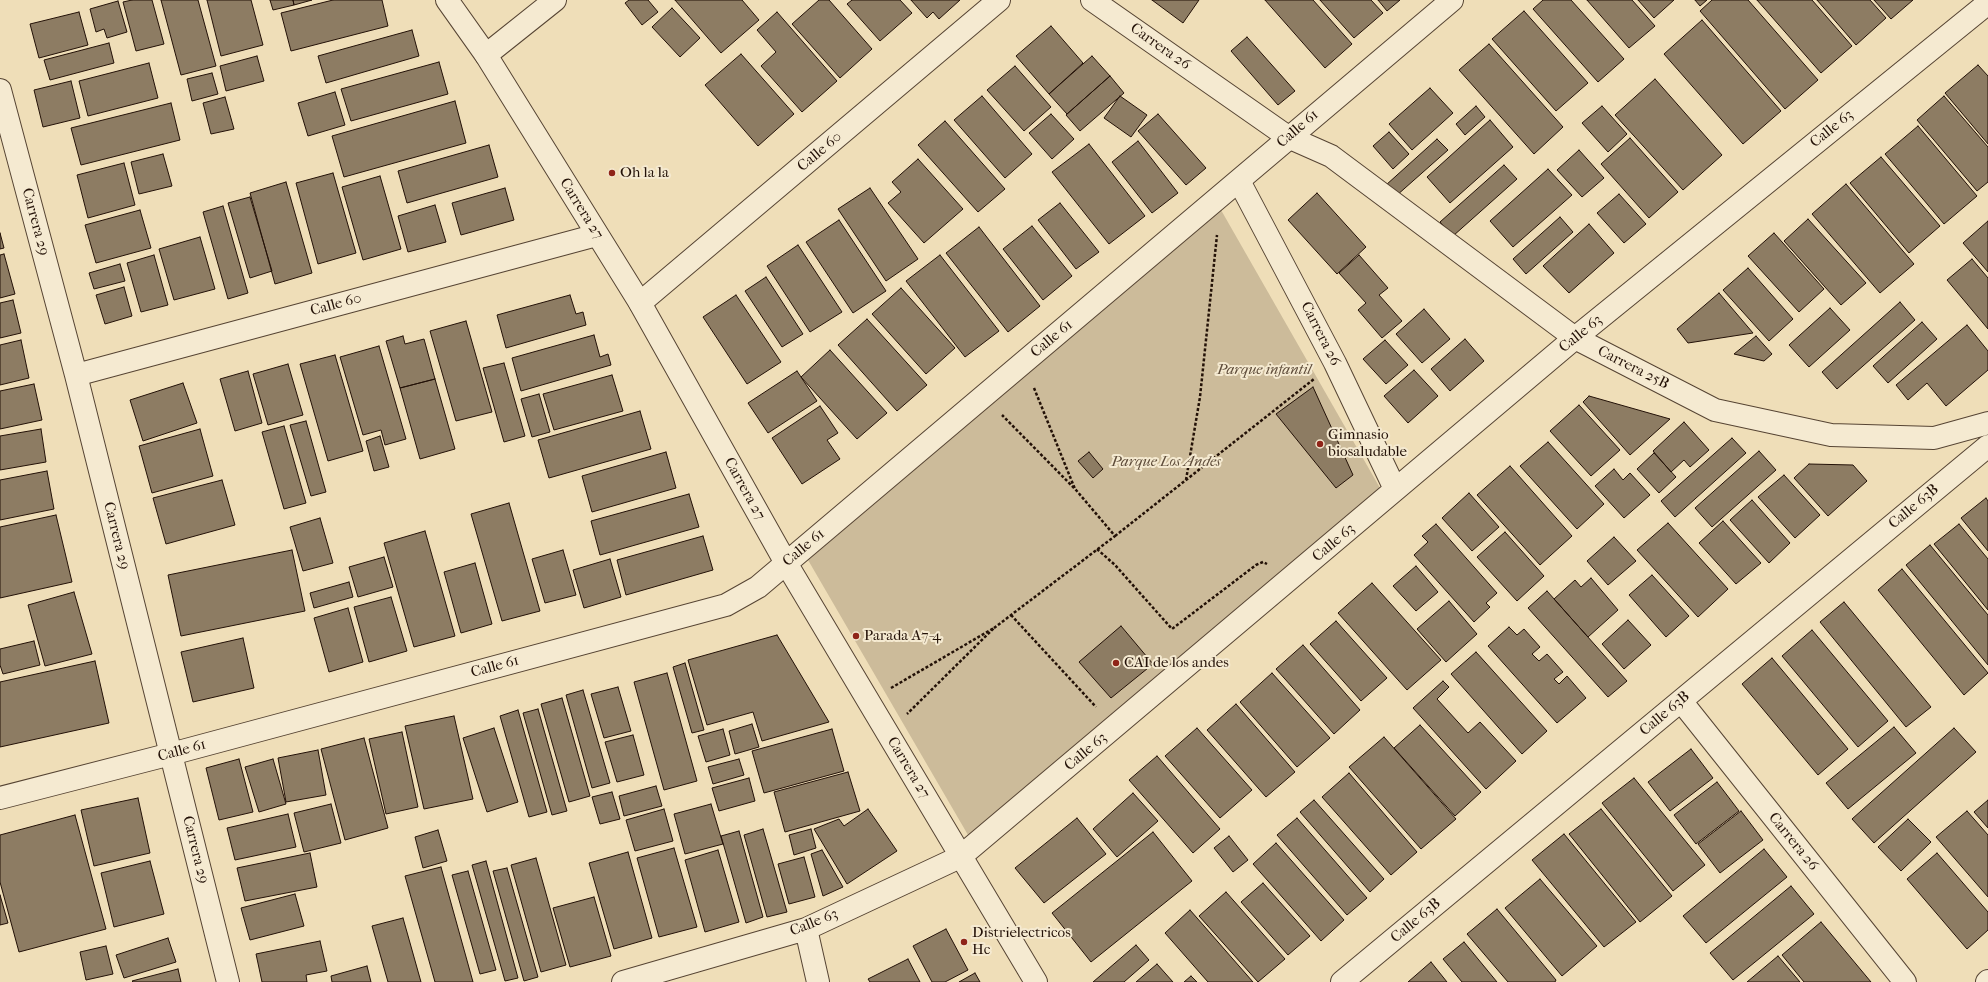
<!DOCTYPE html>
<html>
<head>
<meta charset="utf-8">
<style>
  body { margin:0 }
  canvas { display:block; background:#efdeb8 }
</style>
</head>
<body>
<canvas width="1988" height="982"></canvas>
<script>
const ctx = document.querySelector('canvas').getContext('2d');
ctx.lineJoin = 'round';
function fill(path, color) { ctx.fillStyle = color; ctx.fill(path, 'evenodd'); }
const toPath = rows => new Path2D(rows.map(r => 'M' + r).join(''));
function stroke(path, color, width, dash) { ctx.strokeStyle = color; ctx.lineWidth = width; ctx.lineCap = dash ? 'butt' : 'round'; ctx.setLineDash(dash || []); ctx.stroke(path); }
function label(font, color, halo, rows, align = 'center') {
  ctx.font = font + ' "IM FELL French Canon",serif'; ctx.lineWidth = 4; ctx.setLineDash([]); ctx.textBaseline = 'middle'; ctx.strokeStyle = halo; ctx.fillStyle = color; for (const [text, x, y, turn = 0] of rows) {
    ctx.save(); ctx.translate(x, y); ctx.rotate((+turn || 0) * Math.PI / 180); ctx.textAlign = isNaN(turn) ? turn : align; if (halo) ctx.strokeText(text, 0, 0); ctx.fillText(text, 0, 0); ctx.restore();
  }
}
const green = toPath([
  [1221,210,1380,488,968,835,808,560]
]);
const building = toPath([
  [132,0,152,0,164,44,136,51,123,2,132,0],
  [161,0,198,0,216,66,181,75,161,0],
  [207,0,251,0,263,45,221,56,207,0],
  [270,0,293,0,294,5,273,10,270,0],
  [293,0,312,0,294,5,293,0],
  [333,0,382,0,388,26,291,51,281,13,333,0],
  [629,0,648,0,658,12,642,25,625,3,629,0],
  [675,0,742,0,759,20,721,53,675,0],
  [819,0,829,0,872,49,840,78,792,24,819,0],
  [852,0,900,0,912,13,880,41,847,4,852,0],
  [911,0,960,0,939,19,933,12,927,18,911,0],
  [1152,0,1199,0,1183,23,1152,0],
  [1265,0,1313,0,1352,44,1325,68,1265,0],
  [1320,0,1371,0,1383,13,1354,38,1320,0],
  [1378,0,1400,0,1387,11,1378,0],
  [1543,0,1571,0,1624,59,1598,82,1533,9,1543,0],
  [1587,0,1632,0,1655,26,1629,48,1587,0],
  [1638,0,1674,0,1654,18,1638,0],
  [1695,0,1707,0,1700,6,1695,0],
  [1712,0,1748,0,1818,80,1785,109,1700,11,1712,0],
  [1757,0,1812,0,1852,46,1821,73,1757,0],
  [1817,0,1870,0,1886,18,1856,45,1817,0],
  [1874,0,1913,0,1891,19,1874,0],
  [118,1,127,32,107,38,104,29,96,32,90,9,118,1],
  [672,8,700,38,680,57,652,27,672,8],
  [1524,11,1588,83,1556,111,1492,39,1524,11],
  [79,12,88,45,39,58,30,24,79,12],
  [777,12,837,81,802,112,761,66,776,52,757,30,777,12],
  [1702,20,1781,111,1743,144,1664,54,1702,20],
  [1051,26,1083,63,1049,94,1016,56,1051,26],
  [412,30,419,56,326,83,318,56,412,30],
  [1247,37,1295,91,1278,105,1231,51,1247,37],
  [109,43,114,63,50,80,44,60,109,43],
  [1489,44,1563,127,1534,154,1459,70,1489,44],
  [741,54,794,114,758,146,705,85,741,54],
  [257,56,264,81,226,91,220,66,257,56],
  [1092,56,1110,76,1067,114,1049,94,1092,56],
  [439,62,448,94,351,121,341,89,439,62],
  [149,63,158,98,88,116,79,81,149,63],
  [1978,65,1988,76,1988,144,1945,93,1978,65],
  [1015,66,1051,107,1024,131,987,90,1015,66],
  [212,73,218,94,192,101,187,79,212,73],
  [1110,76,1124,93,1080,131,1066,115,1110,76],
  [1655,79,1722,155,1683,190,1615,115,1655,79],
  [71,81,80,118,43,127,34,90,71,81],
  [1430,88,1453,113,1412,150,1389,124,1430,88],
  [335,92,345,125,308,136,298,103,335,92],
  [982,96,1032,154,1005,178,954,120,982,96],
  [1120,96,1147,115,1131,137,1104,118,1120,96],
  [1944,96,1988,147,1988,182,1977,191,1917,120,1944,96],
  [225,97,234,129,211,134,203,103,225,97],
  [455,101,466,143,344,177,332,136,455,101],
  [171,103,180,140,81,165,71,128,171,103],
  [1476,106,1485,117,1465,135,1456,124,1476,106],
  [1602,106,1627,134,1608,152,1582,123,1602,106],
  [1051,114,1074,139,1052,159,1029,133,1051,114],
  [1158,114,1206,168,1186,185,1138,131,1158,114],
  [1490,120,1513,147,1450,203,1427,177,1490,120],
  [945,121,1005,189,978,212,918,145,945,121],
  [1918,126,1977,196,1944,224,1885,154,1918,126],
  [1389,132,1409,154,1393,169,1373,146,1389,132],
  [1630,138,1678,192,1649,218,1601,164,1630,138],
  [1437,139,1448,150,1396,196,1386,185,1437,139],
  [1138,141,1178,193,1152,213,1112,162,1138,141],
  [1089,144,1145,216,1109,244,1052,172,1089,144],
  [489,145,498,177,407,203,398,171,489,145],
  [1579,150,1604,178,1582,197,1557,170,1579,150],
  [163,154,172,186,139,194,131,162,163,154],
  [1881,157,1940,226,1909,253,1850,183,1881,157],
  [918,159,963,209,924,243,888,203,901,192,892,182,918,159],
  [124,163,135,205,88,218,77,175,124,163],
  [1504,165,1517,179,1453,236,1440,222,1504,165],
  [1548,169,1572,195,1513,247,1490,221,1548,169],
  [333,173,356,253,318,264,296,183,333,173],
  [380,176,401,249,363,260,342,187,380,176],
  [286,182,312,273,275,284,250,193,286,182],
  [1846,184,1914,264,1880,293,1812,214,1846,184],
  [505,188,514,220,461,235,452,203,505,188],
  [870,188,918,259,886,281,838,209,870,188],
  [1317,193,1366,247,1337,274,1288,220,1317,193],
  [1619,194,1646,224,1624,243,1597,213,1619,194],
  [250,197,272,271,250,278,228,203,250,197],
  [1060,203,1099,252,1076,269,1038,220,1060,203],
  [435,205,446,242,408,252,398,216,435,205],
  [223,206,248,293,228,299,203,212,223,206],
  [140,210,151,248,96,263,85,225,140,210],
  [1560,217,1573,232,1526,274,1513,259,1560,217],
  [1808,219,1866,283,1841,305,1784,241,1808,219],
  [839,220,886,291,853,313,806,242,839,220],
  [1988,221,1988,272,1963,243,1988,221],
  [1589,224,1614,253,1569,293,1543,266,1589,224],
  [1032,226,1072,276,1043,300,1003,249,1032,226],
  [979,227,1040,306,1008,332,946,253,979,227],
  [0,233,4,248,0,249,0,233],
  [1774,233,1824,289,1799,312,1748,256,1774,233],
  [200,237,215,289,174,300,159,249,200,237],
  [798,245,842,312,810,332,767,266,798,245],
  [4,254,15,294,0,298,0,255,4,254],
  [154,255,168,305,141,312,127,263,154,255],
  [940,255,999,331,965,357,906,281,940,255],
  [1359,255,1388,288,1379,295,1402,321,1382,338,1358,310,1366,303,1339,273,1359,255],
  [1972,259,1988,278,1988,329,1947,280,1972,259],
  [120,264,125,281,94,289,89,273,120,264],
  [1748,268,1793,319,1769,341,1723,290,1748,268],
  [766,277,803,334,782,347,745,291,766,277],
  [124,287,132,316,105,324,96,295,124,287],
  [901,288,955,348,926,374,872,314,901,288],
  [1719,293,1753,333,1688,343,1677,329,1719,293],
  [570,295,576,314,583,312,586,325,506,348,497,315,570,295],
  [736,295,781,362,747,384,703,317,736,295],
  [13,300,21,333,0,338,0,303,13,300],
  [1900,302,1915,320,1837,389,1822,372,1900,302],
  [1830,308,1850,330,1809,367,1789,345,1830,308],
  [1424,309,1450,339,1422,363,1396,334,1424,309],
  [867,319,927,385,897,411,838,345,867,319],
  [466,321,492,412,456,421,430,331,466,321],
  [1922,322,1937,339,1888,383,1873,366,1922,322],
  [1967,325,1988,351,1988,370,1946,406,1927,383,1908,400,1896,385,1967,325],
  [594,335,600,357,608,354,611,365,521,391,512,358,594,335],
  [403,336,405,344,424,339,435,379,400,388,386,341,403,336],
  [1756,336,1772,354,1764,361,1734,354,1756,336],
  [1465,339,1484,361,1450,391,1431,369,1465,339],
  [21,340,29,378,0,385,0,345,21,340],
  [1385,340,1408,365,1386,384,1363,359,1385,340],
  [379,346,406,439,385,445,381,430,363,435,340,357,379,346],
  [830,350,887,413,857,439,801,377,830,350],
  [335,355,363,451,328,461,300,364,335,355],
  [504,363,525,436,504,442,483,368,504,363],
  [288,364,303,415,268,425,253,374,288,364],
  [1414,370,1438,396,1408,423,1384,396,1414,370],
  [248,371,262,423,235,431,220,379,248,371],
  [797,371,817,401,768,433,748,403,797,371],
  [612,375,623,411,554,430,543,394,612,375],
  [435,379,455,449,420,459,400,388,435,379],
  [183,383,197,423,143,441,130,400,183,383],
  [34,384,42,420,0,429,0,391,34,384],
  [1313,387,1353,475,1336,488,1276,414,1313,387],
  [539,394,550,432,532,437,521,399,539,394],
  [1589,396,1670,419,1630,455,1583,402,1589,396],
  [1579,405,1620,450,1591,476,1550,431,1579,405],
  [820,406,838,433,827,440,840,459,802,484,772,438,820,406],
  [640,411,651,449,549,478,538,440,640,411],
  [306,421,326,492,311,496,290,425,306,421],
  [1684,422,1709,450,1690,467,1684,460,1671,472,1653,451,1684,422],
  [284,426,306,503,284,509,262,432,284,426],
  [41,429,46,462,0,470,0,436,41,429],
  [200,429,213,476,152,493,139,446,200,429],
  [380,436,389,467,374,471,366,441,380,436],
  [1732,438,1746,453,1675,517,1661,501,1732,438],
  [1548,442,1604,504,1577,529,1520,466,1548,442],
  [1759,451,1776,470,1712,527,1695,508,1759,451],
  [666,452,676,488,592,512,582,476,666,452],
  [1089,452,1103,469,1093,478,1078,461,1089,452],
  [1654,453,1676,477,1659,493,1637,469,1654,453],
  [1809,464,1853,465,1867,481,1828,516,1794,478,1809,464],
  [1510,466,1572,536,1540,565,1477,495,1510,466],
  [1614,469,1623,480,1630,473,1650,495,1624,518,1595,486,1614,469],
  [47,471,54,509,0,520,0,480,47,471],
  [1784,475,1820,515,1795,538,1758,497,1784,475],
  [222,480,235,525,166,544,153,498,222,480],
  [1469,493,1499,527,1472,551,1442,518,1469,493],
  [689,494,699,527,600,555,591,521,689,494],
  [1986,498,1988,501,1988,551,1961,518,1986,498],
  [1752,500,1790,543,1769,563,1730,520,1752,500],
  [509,503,540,611,502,621,471,514,509,503],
  [56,515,72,582,0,598,0,527,56,515],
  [320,518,333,563,303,571,290,527,320,518],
  [1723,521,1761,563,1736,584,1699,543,1723,521],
  [1668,523,1728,589,1698,617,1637,550,1668,523],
  [1436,524,1497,593,1486,603,1490,607,1474,622,1414,555,1428,542,1422,536,1436,524],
  [1959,524,1988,559,1988,610,1934,544,1959,524],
  [425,531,455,636,414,647,384,543,425,531],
  [1505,532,1544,576,1517,601,1477,557,1505,532],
  [703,536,713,570,626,595,617,560,703,536],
  [1614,537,1636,561,1608,585,1587,561,1614,537],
  [1930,545,1988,615,1988,665,1906,565,1930,545],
  [292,550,305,611,181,636,168,575,292,550],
  [563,550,576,595,545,603,532,559,563,550],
  [384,557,393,587,358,597,349,567,384,557],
  [610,559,621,597,584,608,573,570,610,559],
  [475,563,492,624,461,633,444,572,475,563],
  [1416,566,1438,592,1416,611,1393,586,1416,566],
  [1902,569,1988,673,1964,695,1878,590,1902,569],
  [1652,575,1689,616,1666,637,1629,595,1652,575],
  [1591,578,1618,610,1588,637,1554,599,1575,580,1581,587,1591,578],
  [349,582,353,597,314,608,310,593,349,582],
  [1372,583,1441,660,1407,690,1338,613,1372,583],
  [1547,591,1627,681,1608,697,1528,608,1547,591],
  [74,592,92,654,45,666,28,605,74,592],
  [391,597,407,651,369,662,354,607,391,597],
  [1449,601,1477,634,1446,662,1417,629,1449,601],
  [1844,602,1931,707,1906,727,1820,622,1844,602],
  [348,608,363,662,329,672,314,618,348,608],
  [1628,620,1651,645,1624,669,1602,644,1628,620],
  [1336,621,1387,678,1361,701,1310,644,1336,621],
  [1121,626,1153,664,1111,698,1079,662,1121,626],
  [1509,627,1517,635,1524,629,1540,647,1532,654,1539,661,1547,654,1563,672,1554,679,1559,684,1567,676,1586,698,1557,723,1488,646,1509,627],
  [1812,630,1888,721,1858,747,1782,656,1812,630],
  [777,635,829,722,762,741,753,712,707,725,688,660,777,635],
  [243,638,254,688,193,702,181,652,243,638],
  [34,641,40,665,3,674,0,665,0,649,34,641],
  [1303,645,1360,710,1334,734,1276,669,1303,645],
  [1476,652,1547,731,1522,754,1451,674,1476,652],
  [1772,658,1848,749,1818,775,1742,684,1772,658],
  [95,661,109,723,0,747,0,682,95,661],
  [685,663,704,730,692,733,673,667,685,663],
  [667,673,697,781,664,790,634,682,667,673],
  [1272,673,1330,738,1297,767,1240,702,1272,673],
  [1443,681,1449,687,1437,699,1468,733,1480,722,1516,761,1486,789,1413,708,1443,681],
  [618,687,631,731,604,738,591,694,618,687],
  [583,690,610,783,592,788,566,695,583,690],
  [562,698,590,796,569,802,541,704,562,698],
  [1236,704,1295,772,1266,797,1207,730,1236,704],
  [538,709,567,811,552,815,523,713,538,709],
  [518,710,547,812,529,817,500,716,518,710],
  [454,716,473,799,424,809,405,726,454,716],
  [752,724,759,747,735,754,729,731,752,724],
  [1420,725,1481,792,1455,816,1394,748,1420,725],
  [1894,727,1916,753,1848,809,1826,783,1894,727],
  [494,728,518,802,487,812,463,738,494,728],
  [1197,728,1252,790,1220,818,1165,756,1197,728],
  [1954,728,1976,752,1874,843,1852,819,1954,728],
  [723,729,730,755,706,762,698,736,723,729],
  [832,729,844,771,764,793,752,751,832,729],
  [402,732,418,807,386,814,369,739,402,732],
  [633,735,644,775,617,782,605,742,633,735],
  [1384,737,1456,819,1421,849,1349,767,1384,737],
  [364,738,388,828,345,840,321,749,364,738],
  [1691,749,1713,778,1670,811,1648,782,1691,749],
  [318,750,326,795,286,802,278,758,318,750],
  [1157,756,1220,829,1193,853,1129,780,1157,756],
  [239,759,253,812,219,820,206,768,239,759],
  [273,759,286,804,259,812,245,767,273,759],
  [739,759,744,775,713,784,708,767,739,759],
  [848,772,860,811,785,832,774,792,848,772],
  [1349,773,1417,852,1391,875,1322,797,1349,773],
  [749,778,755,801,719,811,712,788,749,778],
  [1634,778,1705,865,1673,891,1602,803,1634,778],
  [1717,782,1739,811,1696,844,1674,815,1717,782],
  [656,786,662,806,624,816,619,796,656,786],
  [612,792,620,819,600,824,592,797,612,792],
  [1133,793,1158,821,1117,857,1093,829,1133,793],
  [138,798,150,853,94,866,81,810,138,798],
  [1314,800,1384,879,1370,892,1300,812,1314,800],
  [1988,800,1988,828,1974,812,1988,800],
  [331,804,341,843,304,852,294,813,331,804],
  [711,804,723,844,685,854,674,814,711,804],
  [664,809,673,841,635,851,626,820,664,809],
  [868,809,897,851,847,884,814,829,839,819,844,826,868,809],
  [1601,809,1672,896,1640,922,1569,834,1601,809],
  [1741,811,1763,840,1720,873,1698,844,1741,811],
  [1967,811,1988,835,1988,897,1936,837,1967,811],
  [288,814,296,847,235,860,227,828,288,814],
  [75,815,106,929,19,952,0,882,0,835,75,815],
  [1077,818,1106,854,1044,903,1015,868,1077,818],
  [1297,818,1367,898,1347,915,1277,835,1297,818],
  [1908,819,1931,842,1901,871,1878,847,1908,819],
  [763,829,787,912,767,917,744,835,763,829],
  [811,829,816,848,794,855,789,835,811,829],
  [438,830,447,861,423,868,415,837,438,830],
  [739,831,763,917,746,923,721,836,739,831],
  [1153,832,1192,881,1091,962,1052,913,1153,832],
  [1564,834,1636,922,1604,947,1532,860,1564,834],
  [1229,836,1248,860,1233,872,1214,848,1229,836],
  [1276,843,1344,920,1321,941,1253,864,1276,843],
  [674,848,697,927,659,937,637,858,674,848],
  [1764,849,1787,877,1706,943,1683,916,1764,849],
  [718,850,739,922,705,932,685,860,718,850],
  [822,850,843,887,823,896,811,854,822,850],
  [628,852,652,938,614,949,589,863,628,852],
  [310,853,317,887,245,901,237,868,310,853],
  [1937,853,1988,912,1988,930,1967,949,1907,879,1937,853],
  [804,857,815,897,789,904,778,864,804,857],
  [536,858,566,965,541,972,511,865,536,858],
  [150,861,164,914,114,927,101,873,150,861],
  [486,861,518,978,505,981,472,865,486,861],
  [441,867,473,982,435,982,405,876,441,867],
  [507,868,538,977,524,981,493,871,507,868],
  [468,871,496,970,480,974,452,875,468,871],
  [1540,879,1597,946,1562,976,1505,908,1540,879],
  [1263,883,1310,936,1288,955,1241,902,1263,883],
  [1791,886,1814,914,1733,980,1710,953,1791,886],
  [1226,892,1285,959,1258,982,1199,916,1226,892],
  [295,894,304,926,250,940,241,908,295,894],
  [0,895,8,923,0,925,0,895],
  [594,897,611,956,570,967,553,908,594,897],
  [1497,909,1556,980,1555,982,1508,982,1467,934,1497,909],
  [1190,910,1253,982,1208,982,1165,933,1190,910],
  [403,918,421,982,388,982,372,926,403,918],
  [1821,922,1871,982,1804,982,1782,955,1821,922],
  [946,929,968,970,945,982,932,982,913,946,946,929],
  [168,938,176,962,124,978,116,955,168,938],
  [320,941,327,971,306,975,307,982,262,982,256,954,320,941],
  [1464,942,1497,982,1462,982,1443,959,1464,942],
  [1136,945,1149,960,1124,982,1093,982,1136,945],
  [106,946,113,974,86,980,80,952,106,946],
  [1778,956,1800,982,1747,982,1778,956],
  [908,959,920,982,870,982,868,979,908,959],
  [1431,962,1447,982,1408,982,1431,962],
  [1157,964,1173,982,1136,982,1157,964],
  [367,966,371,982,332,982,331,976,367,966],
  [178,969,181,982,133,982,132,981,178,969],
  [975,973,980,982,959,982,975,973],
  [1191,976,1197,982,1184,982,1191,976]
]);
const path = toPath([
  [1034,388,1075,489],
  [1186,480,1200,397,1217,235],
  [1115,536,1314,379],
  [1097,549,1115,565,1172,629,1256,565,1263,562,1267,564],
  [1011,615,1096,707],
  [994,628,1115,536,1076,490,1002,415],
  [891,688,994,628,907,714]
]);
const minor = toPath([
  [1092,0,1288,137,1331,156,1575,338,1715,410,1831,435,1934,438,1988,423],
  [486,55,555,0],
  [0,90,76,375,228,982],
  [1239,181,1335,363,1395,489],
  [640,303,999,0],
  [76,375,597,235],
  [1681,701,1905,982],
  [806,929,818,982],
  [623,982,806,929,960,857,1575,338,1988,3],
  [1342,982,1988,446]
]);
const tertiary = toPath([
  [447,0,486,55,640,303,786,563,1036,982],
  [0,798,171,754,726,605,758,587,1452,0],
  [1987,982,1988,981]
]);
const markers = [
  [612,173,4,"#8f2418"],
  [1320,444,4,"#8f2418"],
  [856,636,4,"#8f2418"],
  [1116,663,4,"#8f2418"],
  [964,942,4,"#8f2418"]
];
const streetNames = [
  ["Carrera 26",1160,47,35],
  ["Calle 61",1298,129,-41],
  ["Calle 63",1832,129,-39],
  ["Calle 60",820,152,-40],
  ["Carrera 27",581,209,58],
  ["Carrera 29",35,222,75],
  ["Calle 60",336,305,-15],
  ["Carrera 26",1320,334,63],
  ["Calle 63",1581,334,-39],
  ["Calle 61",1052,339,-40],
  ["Carrera 25B",1633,368,27],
  ["Carrera 27",744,489,61],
  ["Calle 63B",1914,507,-40],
  ["Carrera 29",116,536,76],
  ["Calle 63",1334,543,-40],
  ["Calle 61",804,548,-40],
  ["Calle 61",495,667,-15],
  ["Calle 63B",1665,714,-40],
  ["Calle 61",182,751,-15],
  ["Calle 63",1086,752,-40],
  ["Carrera 27",908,768,59],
  ["Carrera 26",1793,842,51],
  ["Carrera 29",195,850,76],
  ["Calle 63B",1416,921,-40],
  ["Calle 63",814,923,-22]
];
const poiNames = [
  ["Oh la la",620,173],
  ["Gimnasio",1328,435],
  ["biosaludable",1328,452],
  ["Parada A7-4",864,636],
  ["CAI de los andes",1124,663],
  ["Distrielectricos",972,933],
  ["Hc",972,950]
];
const parkNames = [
  ["Parque infantil",1264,370],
  ["Parque Los Andes",1166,462]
];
fill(green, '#ccbb9a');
fill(building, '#8d7c63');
stroke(building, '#231107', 1);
stroke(minor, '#564433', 24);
stroke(tertiary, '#564433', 24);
stroke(path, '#231107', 2.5, [3, 2]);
stroke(minor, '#f5ead1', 22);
stroke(tertiary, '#f5ead1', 22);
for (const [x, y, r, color] of markers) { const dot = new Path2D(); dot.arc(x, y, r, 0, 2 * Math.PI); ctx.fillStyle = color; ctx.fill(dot); stroke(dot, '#f5ead1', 1.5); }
label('15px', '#231107', '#f5ead1', streetNames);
label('15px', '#231107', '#f5ead1', poiNames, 'left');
label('italic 15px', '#5e4c3a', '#f5ead1', parkNames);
</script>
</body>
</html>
